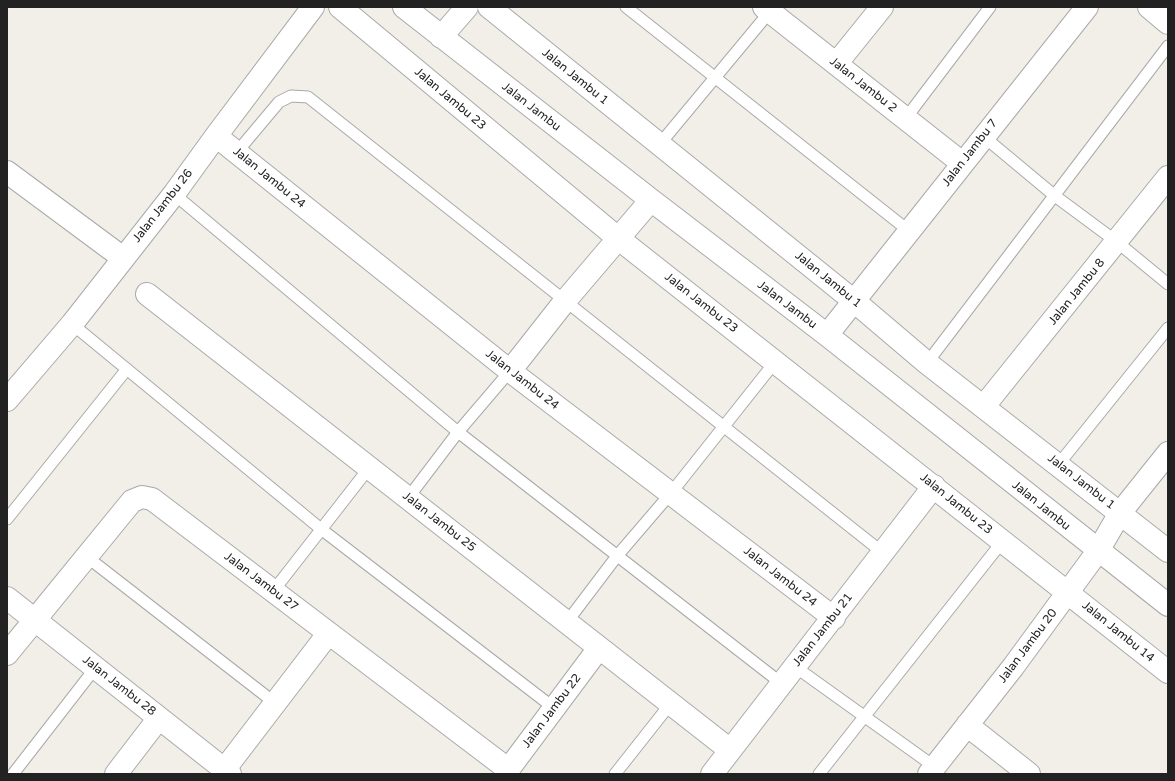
<!DOCTYPE html>
<html>
<head>
<meta charset="utf-8">
<style>
  body { margin:0 }
  #map { position:relative; width:1175px; height:781px; overflow:hidden; background:#f2efe9; font-family:"Varela Round",sans-serif }
  canvas { display:block }
  .frame { position:absolute; inset:0; border:8px solid #222; pointer-events:none }
</style>
</head>
<body>
<div id="map">
<canvas width="1175" height="781"></canvas>
<div class="frame"></div>
</div>
<script>
const ctx = document.querySelector('canvas').getContext('2d');
ctx.lineJoin = 'round';
const toPath = rows => new Path2D(rows.map(r => 'M' + r).join(''));
function stroke(path, color, width, dash) { ctx.strokeStyle = color; ctx.lineWidth = width; ctx.lineCap = dash ? 'butt' : 'round'; ctx.setLineDash(dash || []); ctx.stroke(path); }
function label(font, color, halo, rows, align = 'center') {
  ctx.font = font + ' "Varela Round",sans-serif'; ctx.lineWidth = 4; ctx.setLineDash([]); ctx.textBaseline = 'middle'; ctx.strokeStyle = halo; ctx.fillStyle = color; for (const [text, x, y, turn = 0] of rows) {
    ctx.save(); ctx.translate(x, y); ctx.rotate((+turn || 0) * Math.PI / 180); ctx.textAlign = isNaN(turn) ? turn : align; if (halo) ctx.strokeText(text, 0, 0); ctx.fillText(text, 0, 0); ctx.restore();
  }
}
const lane = toPath([
  [626,7,909,231],
  [906,118,990,7],
  [983,136,1055,196,1117,242,1168,284],
  [659,145,772,9],
  [237,152,279,102,291,96,308,97,882,552],
  [174,194,458,432,781,683],
  [72,324,321,529,554,708],
  [927,363,1168,46],
  [1058,465,1168,328],
  [408,498,458,432,510,371],
  [7,519,127,369],
  [87,557,275,703],
  [274,590,369,468],
  [567,622,617,556,671,493,775,362],
  [794,666,935,767],
  [13,774,96,667],
  [615,774,671,703],
  [819,774,1002,542]
]);
const street = toPath([
  [340,7,619,239,1168,672],
  [404,7,651,200,827,335,1168,605],
  [489,7,854,301,927,363,1168,551],
  [764,7,962,163],
  [1149,7,1168,23],
  [441,37,467,7],
  [836,64,882,7],
  [216,136,510,371,834,618],
  [7,172,123,258],
  [147,294,730,750],
  [827,335,1087,7],
  [510,371,565,301,651,200],
  [7,400,72,324,174,194,216,136,313,7],
  [984,406,1168,177],
  [7,598,230,774],
  [7,654,132,501,142,497,152,499,509,770],
  [967,725,1029,774],
  [224,770,328,634],
  [116,774,159,718],
  [505,774,599,648],
  [712,774,934,486],
  [929,774,1013,667,1098,551,1120,513,1168,453]
]);
const streetNames = [
  ["Jalan Jambu 1",575,77,39],
  ["Jalan Jambu 2",863,85,38],
  ["Jalan Jambu 23",450,99,40],
  ["Jalan Jambu",531,107,38],
  ["Jalan Jambu 7",970,153,-52],
  ["Jalan Jambu 24",269,178,39],
  ["Jalan Jambu 26",163,206,-52],
  ["Jalan Jambu 1",828,280,39],
  ["Jalan Jambu 8",1077,292,-51],
  ["Jalan Jambu 23",701,303,38],
  ["Jalan Jambu",787,305,37],
  ["Jalan Jambu 24",522,380,38],
  ["Jalan Jambu 1",1081,482,38],
  ["Jalan Jambu 23",956,504,39],
  ["Jalan Jambu",1041,506,39],
  ["Jalan Jambu 25",439,522,38],
  ["Jalan Jambu 24",780,577,38],
  ["Jalan Jambu 27",261,582,37],
  ["Jalan Jambu 21",823,630,-52],
  ["Jalan Jambu 14",1118,632,39],
  ["Jalan Jambu 20",1028,646,-53],
  ["Jalan Jambu 28",119,686,38],
  ["Jalan Jambu 22",552,711,-53]
];
stroke(lane, '#a9a9a9', 13);
stroke(street, '#a9a9a9', 24);
stroke(lane, '#fff', 11);
stroke(street, '#fff', 22);
label('12px', '#222', '#fff', streetNames);
</script>
</body>
</html>
